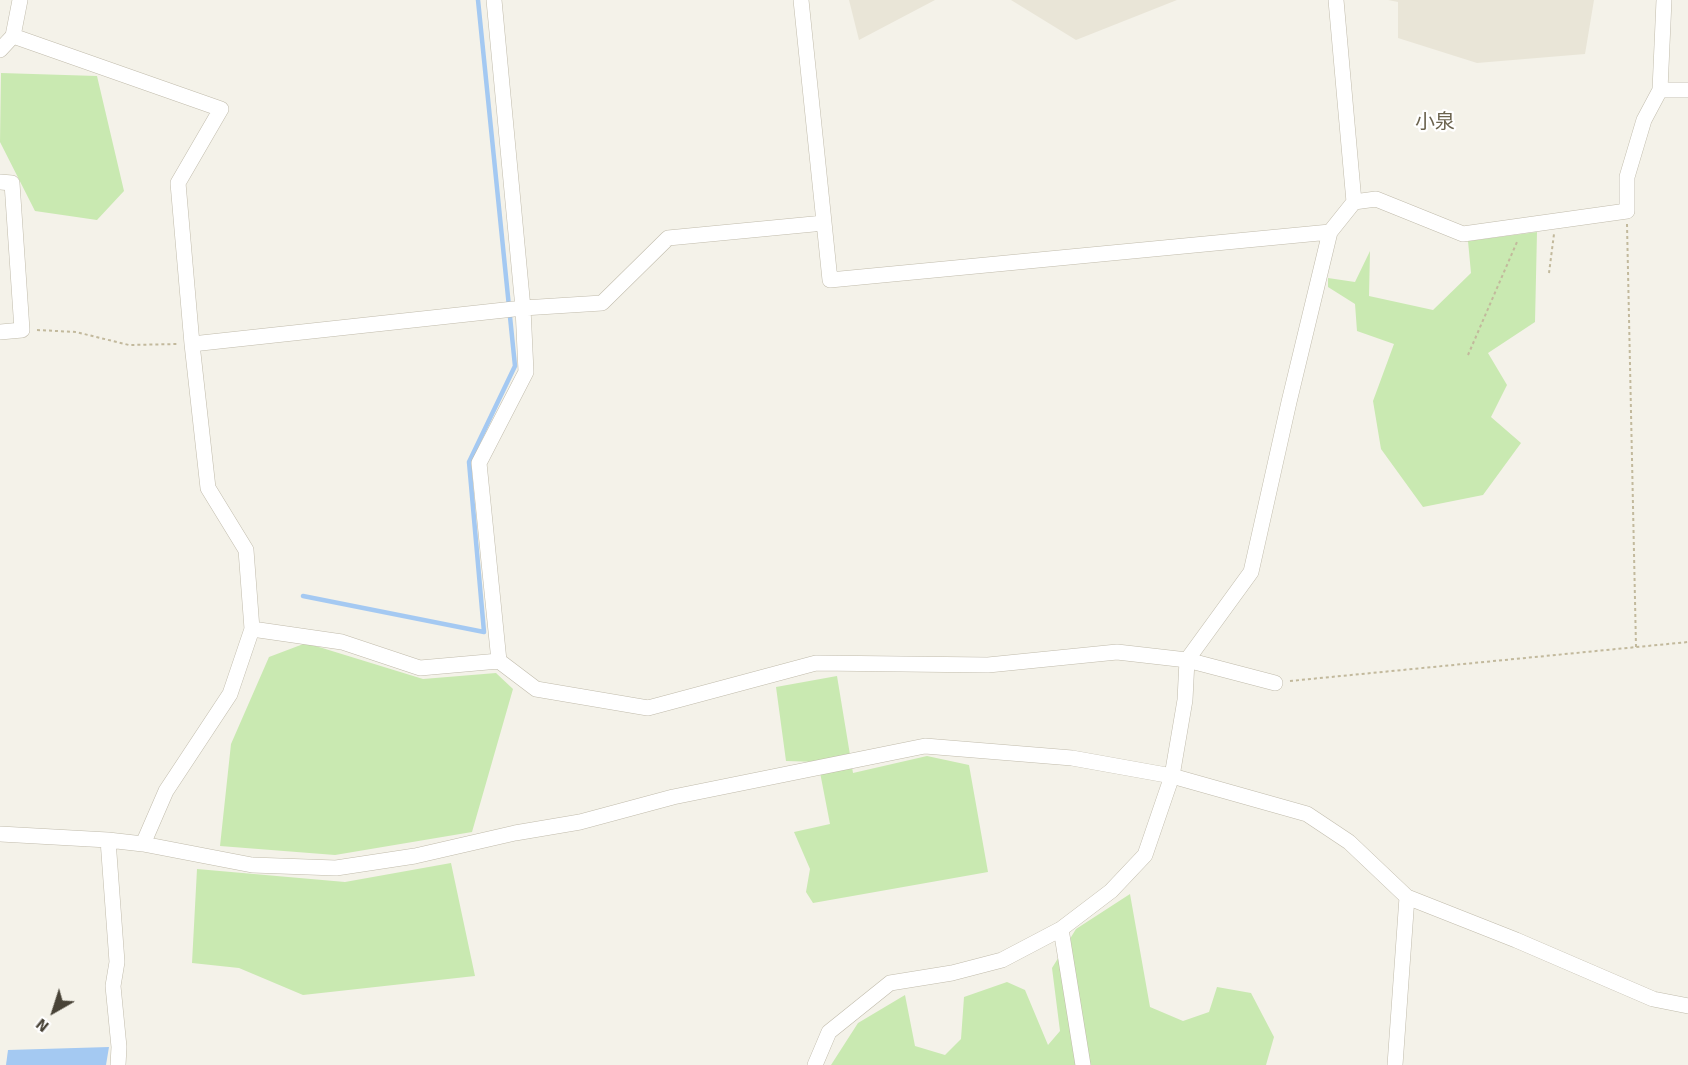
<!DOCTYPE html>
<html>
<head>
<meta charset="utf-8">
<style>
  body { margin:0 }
  #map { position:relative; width:1688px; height:1065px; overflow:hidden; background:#f4f2e9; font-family:Signika,sans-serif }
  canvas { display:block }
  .north { position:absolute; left:24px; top:981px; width:60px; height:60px; -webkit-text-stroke:4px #fff; paint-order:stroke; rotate:219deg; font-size:16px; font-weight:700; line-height:24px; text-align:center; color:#484337 }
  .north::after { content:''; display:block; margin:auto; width:21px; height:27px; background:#484337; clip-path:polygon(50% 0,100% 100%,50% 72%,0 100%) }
</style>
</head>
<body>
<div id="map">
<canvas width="1688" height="1065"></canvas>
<div class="north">N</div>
</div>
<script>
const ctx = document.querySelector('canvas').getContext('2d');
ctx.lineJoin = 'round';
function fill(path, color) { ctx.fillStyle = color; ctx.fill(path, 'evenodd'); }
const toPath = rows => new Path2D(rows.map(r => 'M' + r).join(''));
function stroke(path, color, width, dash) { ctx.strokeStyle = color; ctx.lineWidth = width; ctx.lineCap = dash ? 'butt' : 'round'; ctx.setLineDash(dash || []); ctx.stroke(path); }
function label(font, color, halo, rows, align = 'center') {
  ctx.font = font + ' Signika,"Noto Sans JP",sans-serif'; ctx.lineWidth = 4.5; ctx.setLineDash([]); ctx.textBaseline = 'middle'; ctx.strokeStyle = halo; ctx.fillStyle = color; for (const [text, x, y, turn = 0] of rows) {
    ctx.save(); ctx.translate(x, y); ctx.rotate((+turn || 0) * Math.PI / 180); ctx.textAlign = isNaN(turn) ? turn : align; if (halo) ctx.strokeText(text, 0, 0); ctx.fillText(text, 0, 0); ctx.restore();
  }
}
const residential = toPath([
  [849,0,935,0,859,40],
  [1011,0,1177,0,1076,40],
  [1388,0,1594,0,1585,54,1477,63,1398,38,1398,2]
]);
const green = toPath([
  [1,73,97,76,124,191,97,220,35,211,0,142],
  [1537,232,1535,322,1488,353,1507,385,1491,417,1521,443,1483,495,1423,507,1381,449,1373,401,1394,344,1357,331,1355,304,1328,287,1328,278,1355,282,1370,251,1369,296,1433,310,1471,273,1468,241],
  [306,643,423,679,496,673,513,689,472,832,335,855,220,846,231,744,269,657],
  [837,676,853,773,927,756,969,765,988,872,813,903,806,892,810,869,794,832,830,824,818,762,786,761,776,687],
  [451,863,475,976,303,995,239,968,192,963,197,869,345,882],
  [1130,894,1150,1007,1183,1021,1209,1012,1217,987,1251,993,1274,1037,1266,1065,831,1065,858,1023,905,995,915,1046,945,1055,961,1039,964,997,1007,982,1025,990,1048,1045,1060,1031,1052,968,1076,929]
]);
const water = toPath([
  [109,1047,106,1065,6,1065,8,1050]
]);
const stream = toPath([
  [303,596,484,632,469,462,515,366,478,0]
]);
const path = toPath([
  [1627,224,1636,647],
  [1549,273,1554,234],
  [37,330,76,332,129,345,177,344],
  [1468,355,1517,242],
  [1290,681,1688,642]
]);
const minor = toPath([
  [494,0,523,308,526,372,479,463,499,661],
  [801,0,830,280,1330,232],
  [13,36,221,109,178,183,192,344,208,488,246,550,252,629,230,694,166,791,143,844],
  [0,50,13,36,20,0],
  [1660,90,1688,90],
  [0,182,12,183,22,330,0,332],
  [1354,202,1376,199,1463,234,1627,211,1627,177,1644,120,1660,90,1664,0],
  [192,344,523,308,602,303,668,238,824,223],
  [252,629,342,642,420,668,499,661,536,689,648,708,816,663,988,665,1117,652,1187,660,1275,683],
  [0,834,108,840,143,844,252,865,336,868,415,856,515,833,580,822,673,797,925,746,1072,758,1172,776,1307,814,1349,842,1407,897,1516,940,1653,999,1688,1006],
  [108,840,117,962,113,986,119,1047,118,1065],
  [1061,929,1083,1065],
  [815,1065,829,1032,890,983,952,973,1002,960,1061,929,1111,891,1145,855,1172,776,1185,700,1187,660,1251,572,1289,402,1330,232,1354,202,1336,0],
  [1395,1065,1407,897]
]);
const neighbourhoodNames = [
  ["小泉",1435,123]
];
fill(residential, '#e9e5d7');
fill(green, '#c9e9b1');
fill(water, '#a4c9f2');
stroke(stream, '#a4c9f2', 4.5);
stroke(minor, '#c0bbab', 16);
stroke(path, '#c2b99c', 2, [3, 3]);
stroke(minor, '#fff', 15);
label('20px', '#6b634e', '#fff', neighbourhoodNames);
</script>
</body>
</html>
